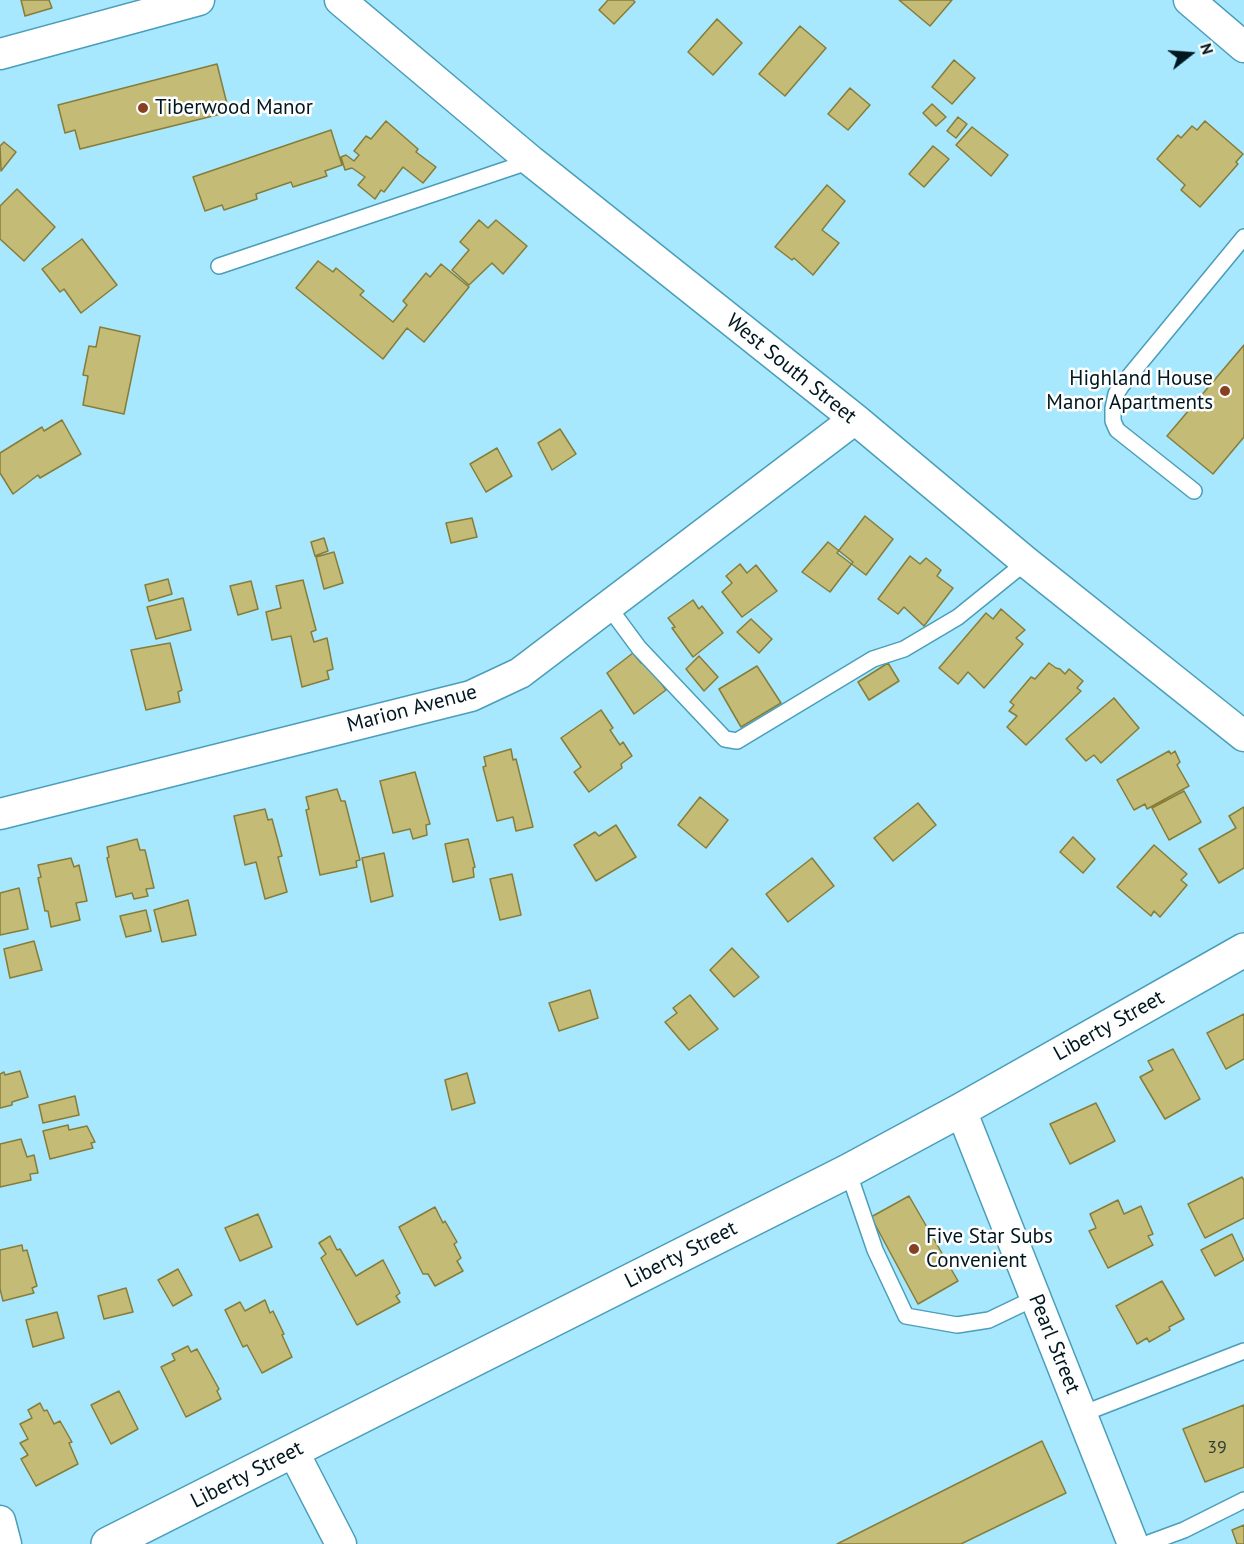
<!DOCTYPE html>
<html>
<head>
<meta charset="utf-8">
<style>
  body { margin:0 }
  #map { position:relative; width:1244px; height:1544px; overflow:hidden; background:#a8e8ff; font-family:"PT Sans",sans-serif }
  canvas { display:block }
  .north { position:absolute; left:1160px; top:24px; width:60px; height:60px; -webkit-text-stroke:4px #fefefe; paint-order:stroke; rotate:73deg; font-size:16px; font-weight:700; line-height:24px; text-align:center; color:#00171f }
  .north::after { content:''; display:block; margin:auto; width:21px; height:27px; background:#00171f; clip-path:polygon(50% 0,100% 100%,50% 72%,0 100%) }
</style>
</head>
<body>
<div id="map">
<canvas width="1244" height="1544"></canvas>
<div class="north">N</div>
</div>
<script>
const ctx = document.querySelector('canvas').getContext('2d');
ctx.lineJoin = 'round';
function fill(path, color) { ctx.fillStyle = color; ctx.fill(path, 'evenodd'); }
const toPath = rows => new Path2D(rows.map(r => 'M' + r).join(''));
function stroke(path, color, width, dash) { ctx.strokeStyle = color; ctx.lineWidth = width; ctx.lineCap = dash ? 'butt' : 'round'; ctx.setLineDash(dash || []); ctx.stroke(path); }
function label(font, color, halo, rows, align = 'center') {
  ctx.font = font + ' "PT Sans",sans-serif'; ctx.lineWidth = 5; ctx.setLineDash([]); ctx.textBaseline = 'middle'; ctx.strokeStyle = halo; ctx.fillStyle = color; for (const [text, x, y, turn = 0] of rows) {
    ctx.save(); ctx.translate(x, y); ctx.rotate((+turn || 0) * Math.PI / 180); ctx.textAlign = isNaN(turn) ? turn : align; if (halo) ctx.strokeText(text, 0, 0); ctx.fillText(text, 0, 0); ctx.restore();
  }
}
const building = toPath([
  [21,0,49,0,52,8,25,16,21,0],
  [608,0,633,0,635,2,614,24,599,10,608,0],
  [899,0,952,0,930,26,899,0],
  [717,19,742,43,713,75,688,52,717,19],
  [800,26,826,48,785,96,759,74,800,26],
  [954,60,975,78,952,104,932,87,954,60],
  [217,64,229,112,80,149,75,130,65,133,58,105,217,64],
  [850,88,870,105,848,130,828,114,850,88],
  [932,104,946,117,936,126,923,113,932,104],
  [958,117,967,124,956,138,947,131,958,117],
  [386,121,418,149,416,152,436,167,423,183,403,167,384,192,381,190,375,199,358,185,365,177,352,168,345,170,341,157,346,155,354,161,359,155,354,151,366,136,371,139,386,121],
  [1205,121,1243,154,1236,162,1238,164,1200,207,1181,190,1185,185,1157,159,1178,135,1181,138,1192,126,1197,130,1205,121],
  [972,127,1008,155,991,176,956,145,972,127],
  [331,130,342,165,325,171,327,176,293,187,291,182,256,194,257,199,224,210,222,205,205,211,193,177,331,130],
  [4,142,16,152,1,171,0,146,4,142],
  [933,146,949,159,924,187,909,174,933,146],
  [827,185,845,201,822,230,839,243,813,275,794,258,792,260,775,247,827,185],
  [17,189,55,227,24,261,0,239,0,206,17,189],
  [479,220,488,228,496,220,527,246,503,274,492,263,469,285,452,270,469,250,460,242,479,220],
  [82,239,117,285,81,313,64,289,60,292,42,269,82,239],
  [318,261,333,272,336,268,364,291,360,295,393,322,407,305,403,301,426,273,430,277,441,264,469,287,424,342,407,328,383,359,296,288,318,261],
  [100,327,140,336,124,414,83,405,88,376,83,375,89,346,96,347,100,327],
  [1244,345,1244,437,1213,474,1167,436,1244,345],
  [62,420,81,454,40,478,38,475,13,494,0,473,0,453,42,427,44,431,62,420],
  [560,429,576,454,552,470,538,443,560,429],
  [497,448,512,476,486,492,470,464,497,448],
  [865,516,893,539,866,575,837,553,865,516],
  [472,518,477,537,451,543,446,523,472,518],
  [324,538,328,551,315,556,311,542,324,538],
  [828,542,853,562,830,592,802,572,828,542],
  [334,552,343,583,324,589,316,557,334,552],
  [910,556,920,564,926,558,941,570,937,576,953,588,924,626,904,607,898,614,878,599,910,556],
  [740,564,747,573,756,565,777,591,742,617,722,592,732,583,726,576,740,564],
  [168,579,172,594,149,601,145,585,168,579],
  [303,580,316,630,311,632,314,642,327,638,333,669,327,671,329,679,302,687,291,636,272,640,266,612,281,608,276,586,303,580],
  [251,581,258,609,238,615,230,586,251,581],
  [183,598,191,630,156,639,147,607,183,598],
  [693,600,699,609,702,606,723,633,693,657,672,628,675,627,668,618,693,600],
  [1001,609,1025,630,1016,638,1023,644,984,688,968,672,958,684,939,668,986,613,993,619,1001,609],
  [751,619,772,639,759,653,737,632,751,619],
  [170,643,182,690,178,692,180,702,146,710,131,650,170,643],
  [633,653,641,663,645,661,666,690,634,714,607,673,633,653],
  [699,656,718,677,704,691,686,669,699,656],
  [888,663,899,681,869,700,858,682,888,663],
  [1049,663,1056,668,1060,669,1065,674,1069,669,1083,681,1077,688,1081,691,1026,745,1007,727,1017,716,1009,711,1014,705,1010,702,1031,677,1035,679,1049,663],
  [757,666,781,703,741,727,719,689,757,666],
  [1114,698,1139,728,1101,763,1094,755,1086,761,1066,739,1114,698],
  [601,710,613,728,610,730,620,745,623,742,632,756,621,764,622,768,589,792,574,772,581,767,561,738,601,710],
  [511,749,513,760,516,759,533,827,516,831,513,817,497,821,483,767,486,766,484,757,511,749],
  [1169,751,1171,754,1175,751,1180,762,1177,765,1189,786,1147,809,1145,804,1134,810,1117,780,1169,751],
  [415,772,430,824,426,825,427,835,413,839,410,829,393,833,380,781,415,772],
  [337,789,341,801,345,801,360,860,356,861,357,867,320,875,306,810,309,809,306,797,337,789],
  [1184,791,1201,822,1169,840,1152,808,1184,791],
  [700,797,728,820,706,848,678,825,700,797],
  [918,803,936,825,893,861,874,838,918,803],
  [1244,807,1244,868,1219,883,1199,849,1236,828,1229,816,1244,807],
  [265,809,268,820,272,819,282,856,278,857,287,892,265,899,256,862,245,865,234,816,265,809],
  [616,825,636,857,596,881,574,845,595,832,599,836,616,825],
  [1073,837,1095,859,1083,873,1060,852,1073,837],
  [137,839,140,850,145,850,154,888,146,889,148,896,134,899,132,893,116,897,107,858,109,857,107,847,137,839],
  [468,839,475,867,473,868,474,877,453,882,445,844,468,839],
  [1154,845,1187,874,1181,880,1187,885,1160,917,1154,911,1151,916,1117,887,1154,845],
  [384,853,393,896,371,902,362,858,384,853],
  [71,858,74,867,79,865,87,901,76,903,80,920,51,927,48,911,45,911,38,878,41,877,38,865,71,858],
  [812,858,834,886,788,922,766,894,812,858],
  [512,874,521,915,500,920,490,879,512,874],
  [19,888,28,929,0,935,0,893,19,888],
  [188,900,196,935,162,942,154,910,188,900],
  [146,910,151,931,126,937,120,916,146,910],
  [34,941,42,970,10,978,4,949,34,941],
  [732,948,759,977,734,997,710,970,732,948],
  [590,990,598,1018,559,1031,549,1003,590,990],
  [690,995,718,1029,689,1050,665,1022,677,1013,673,1008,690,995],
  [1244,1014,1244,1059,1226,1069,1207,1033,1244,1014],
  [1173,1049,1200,1099,1165,1119,1140,1077,1153,1070,1148,1061,1173,1049],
  [20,1071,28,1097,12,1102,12,1105,0,1108,0,1074,4,1072,5,1075,20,1071],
  [467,1073,475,1103,452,1110,445,1080,467,1073],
  [75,1096,79,1115,43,1123,39,1105,75,1096],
  [1096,1103,1115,1141,1070,1164,1050,1124,1096,1103],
  [68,1125,69,1130,87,1126,95,1142,91,1143,93,1148,50,1159,43,1131,68,1125],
  [21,1139,27,1157,34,1155,38,1173,30,1174,31,1180,0,1187,0,1144,21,1139],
  [1242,1177,1244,1180,1244,1218,1205,1238,1188,1204,1242,1177],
  [909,1196,958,1281,918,1304,871,1217,909,1196],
  [1118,1200,1124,1214,1141,1206,1153,1234,1148,1236,1153,1245,1108,1268,1089,1231,1096,1228,1090,1214,1118,1200],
  [435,1207,443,1223,445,1221,457,1242,454,1244,461,1258,457,1261,463,1271,435,1286,428,1274,423,1274,399,1227,435,1207],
  [258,1214,272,1247,240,1261,225,1228,258,1214],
  [1232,1234,1244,1260,1215,1276,1201,1250,1232,1234],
  [330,1236,337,1250,340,1249,356,1276,383,1260,400,1293,396,1296,400,1302,357,1325,321,1258,326,1254,319,1243,330,1236],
  [22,1245,23,1251,27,1250,37,1286,32,1288,34,1293,3,1301,0,1289,0,1250,22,1245],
  [178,1269,192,1295,173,1306,158,1280,178,1269],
  [1162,1281,1184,1319,1169,1327,1170,1330,1149,1342,1147,1338,1137,1344,1116,1306,1162,1281],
  [126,1288,133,1312,104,1319,98,1296,126,1288],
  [265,1300,270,1313,273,1311,284,1334,282,1335,292,1357,262,1373,247,1345,243,1347,225,1310,240,1302,245,1311,265,1300],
  [57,1312,64,1338,33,1347,26,1320,57,1312],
  [188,1346,191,1352,197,1349,219,1389,217,1391,221,1399,186,1417,161,1367,175,1360,172,1354,188,1346],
  [119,1391,138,1429,111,1444,91,1405,119,1391],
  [40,1403,44,1411,47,1410,54,1424,60,1421,72,1442,69,1443,78,1464,36,1486,21,1459,28,1455,20,1443,28,1439,20,1424,32,1418,28,1410,40,1403],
  [1244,1405,1244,1467,1205,1482,1183,1429,1244,1405],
  [1042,1441,1066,1493,961,1544,837,1544,1042,1441],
  [1244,1525,1244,1544,1237,1544,1232,1530,1244,1525]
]);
const service = toPath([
  [219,266,531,161],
  [1194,491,1117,430,1113,421,1113,408,1116,394,1122,385,1244,237],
  [608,606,639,648,725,739,737,741,873,659,904,649,958,617,1026,562],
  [848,1171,875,1250,906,1316,957,1325,989,1320,1035,1298],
  [1082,1414,1244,1351],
  [1146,1544,1184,1530,1244,1500]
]);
const minor = toPath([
  [340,0,531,161,855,419,1026,562,1244,736],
  [1189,0,1244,47],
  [0,54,199,0],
  [0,814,471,696,520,673,855,419],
  [961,1110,1133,1544],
  [293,1451,341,1544],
  [0,1521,6,1544]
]);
const tertiary = toPath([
  [108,1544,848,1171,961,1110,1244,950]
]);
const markers = [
  [143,108,6,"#884022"],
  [1225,391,6,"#884022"],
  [914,1249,6,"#884022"]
];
const numberNames = [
  ["39",1217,1448]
];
const poiNames = [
  ["Tiberwood Manor",155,108],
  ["Highland House",1213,379,"right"],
  ["Manor Apartments",1213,403,"right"],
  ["Five Star Subs",926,1237],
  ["Convenient",926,1261]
];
const streetNames = [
  ["West South Street",791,369,39],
  ["Marion Avenue",412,709,-15],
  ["Liberty Street",1109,1026,-29],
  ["Liberty Street",681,1255,-27],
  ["Pearl Street",1054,1344,68],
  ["Liberty Street",247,1475,-27]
];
fill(building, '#c4bb76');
stroke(building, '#867d39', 1.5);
stroke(service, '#4a9eb9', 18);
stroke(minor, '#4a9eb9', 33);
stroke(tertiary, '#4a9eb9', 36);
stroke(service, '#fff', 15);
stroke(minor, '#fff', 30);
stroke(tertiary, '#fff', 33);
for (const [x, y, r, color] of markers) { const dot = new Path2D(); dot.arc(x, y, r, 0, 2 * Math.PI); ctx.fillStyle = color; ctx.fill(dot); stroke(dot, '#fefefe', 2); }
label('18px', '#314035', null, numberNames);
label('21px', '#00171f', '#fefefe', poiNames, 'left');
label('21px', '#00171f', '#fefefe', streetNames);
</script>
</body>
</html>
